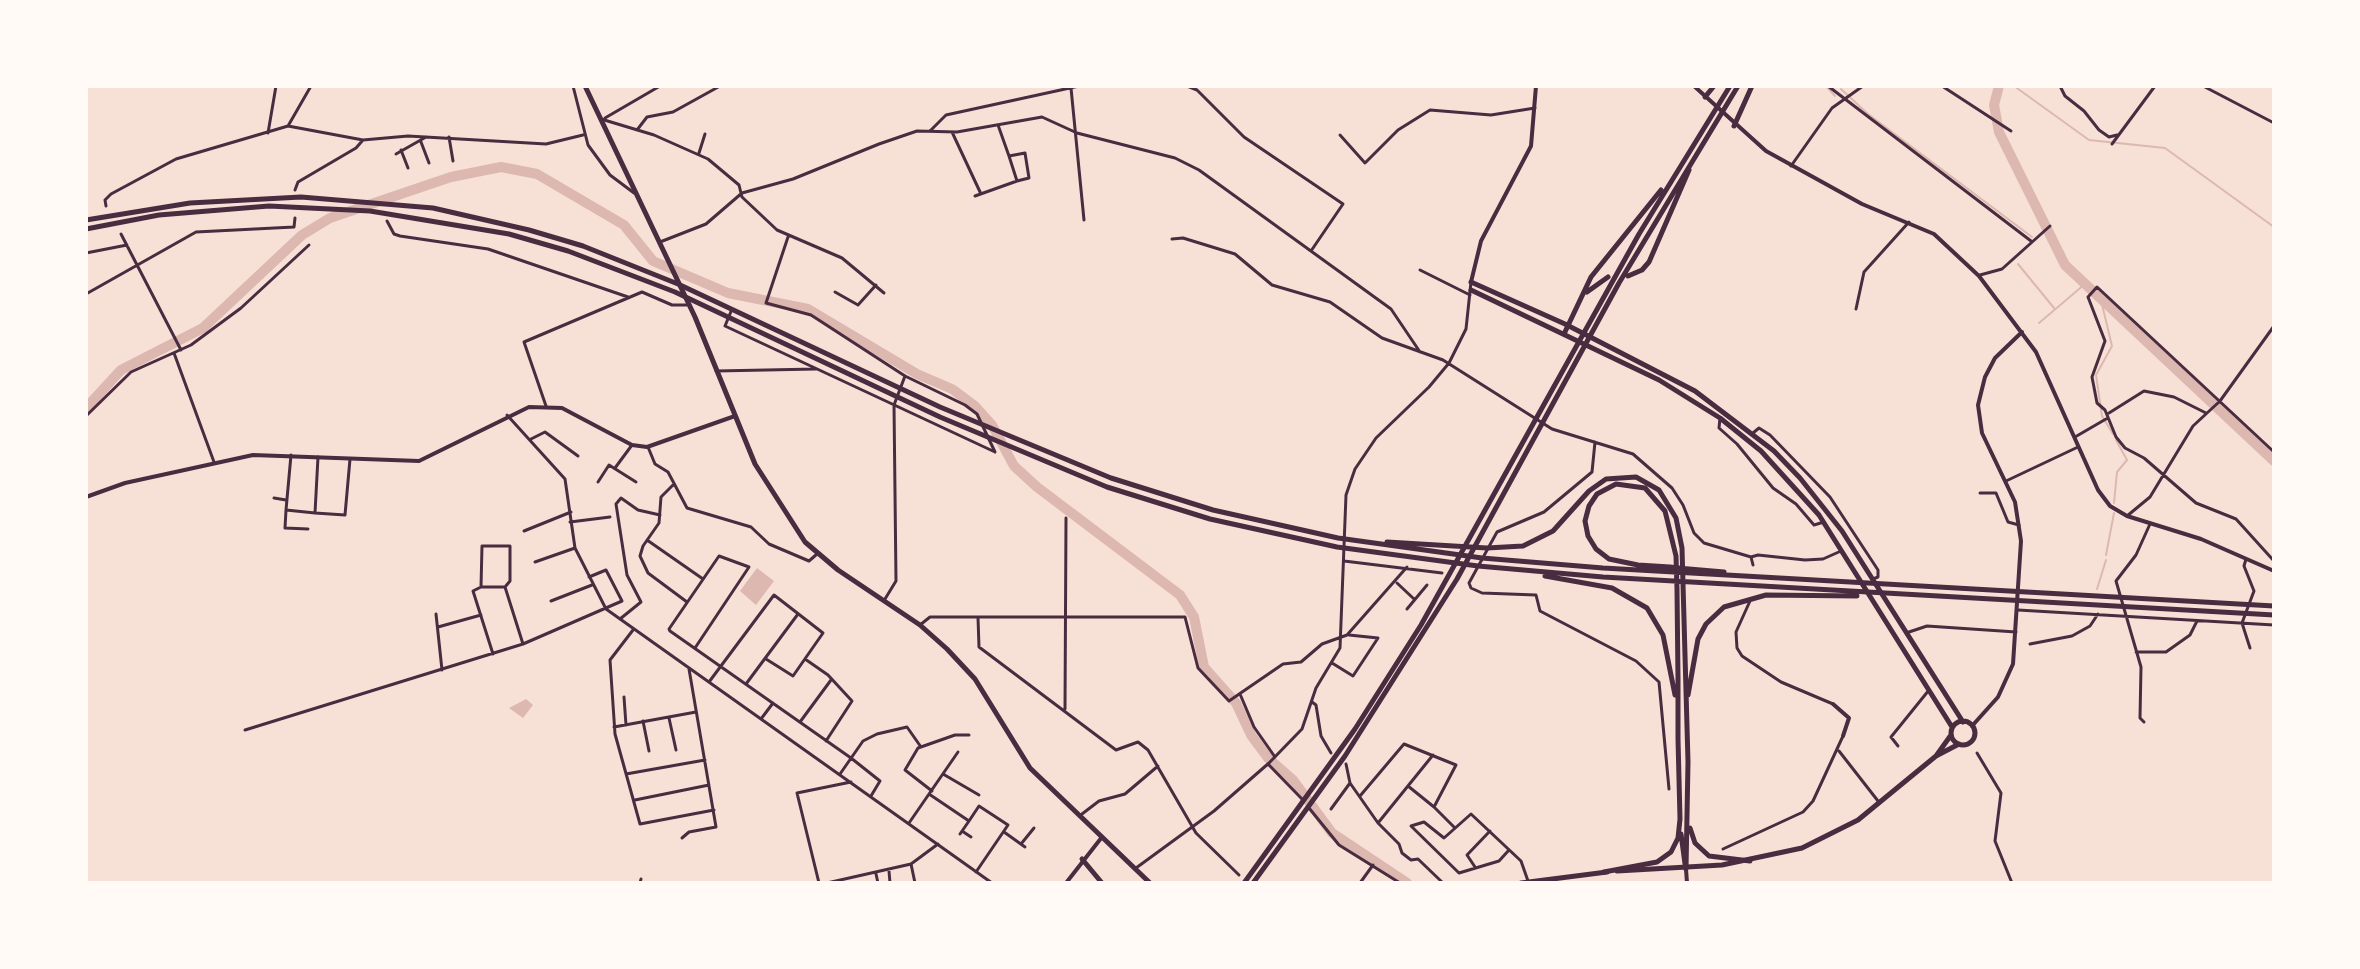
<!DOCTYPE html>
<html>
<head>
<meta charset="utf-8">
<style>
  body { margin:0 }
  #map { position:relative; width:2360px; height:969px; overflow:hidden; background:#f7e1d7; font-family:Poppins,sans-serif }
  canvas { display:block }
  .frame { position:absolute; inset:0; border:88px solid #fffaf5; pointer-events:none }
</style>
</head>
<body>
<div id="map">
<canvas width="2360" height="969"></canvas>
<div class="frame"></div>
</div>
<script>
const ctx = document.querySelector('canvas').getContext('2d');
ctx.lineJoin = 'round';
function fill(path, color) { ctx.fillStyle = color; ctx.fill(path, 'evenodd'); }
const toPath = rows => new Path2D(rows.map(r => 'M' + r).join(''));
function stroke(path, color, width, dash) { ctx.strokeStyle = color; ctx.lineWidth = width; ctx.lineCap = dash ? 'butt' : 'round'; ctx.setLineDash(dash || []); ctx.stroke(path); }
const water = toPath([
  [757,568,774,581,756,605,740,591],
  [526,699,533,705,523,718,509,708]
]);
const stream = toPath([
  [1826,86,1835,96],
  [2014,86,2089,140,2165,148,2274,227],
  [1841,89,1868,114,2032,237],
  [2018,264,2054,308],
  [2101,300,2112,346,2096,375,2102,416,2113,434],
  [2039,323,2085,284],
  [2114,503,2117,472,2127,460,2116,440],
  [2106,555,2114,513],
  [2097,589,2106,560]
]);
const river = toPath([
  [1999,86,1994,105,1999,132,2065,265,2274,461],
  [86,408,121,370,203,328,302,235,330,218,451,177,501,167,537,174,624,225,653,261,728,293,808,309,917,374,952,389,975,406,992,425,1014,466,1037,487,1180,595,1194,617,1204,667,1236,703,1251,735,1268,758,1293,780,1332,833,1407,883]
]);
const minor = toPath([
  [573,86,588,145,610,175,634,193],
  [1187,86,1197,90,1244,137,1343,204,1311,251],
  [1828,86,2031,241],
  [1942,86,2011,131],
  [2060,86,2065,96,2084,111,2099,130,2109,137,2117,135],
  [2203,86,2274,123],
  [1071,88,1084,220],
  [605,118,660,86],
  [601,119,654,135,708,159,739,185,742,197,777,230,842,258,884,293],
  [998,125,1009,156,1017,181,1029,178,1025,153,1009,156],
  [288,126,311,86],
  [637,130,647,117,673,112,720,86],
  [930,131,946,115,1079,86],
  [952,132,981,194],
  [268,133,276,86],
  [1340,135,1365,163,1398,130,1430,110,1491,115,1535,108],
  [449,137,453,161],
  [421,142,429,163],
  [2112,144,2155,86],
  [401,150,408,168],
  [699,153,705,134],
  [396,154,426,137],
  [1791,166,1832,108,1863,86],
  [295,190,298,182,356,148,363,140],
  [975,196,1017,181],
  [106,206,105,200,111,194,176,159,288,126,363,140,408,136,546,144,583,135],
  [387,221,394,234,400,236,488,249,628,297],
  [121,234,181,350],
  [788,237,766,303,811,315,905,376,965,405,977,414,995,452],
  [1172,239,1183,238,1235,254,1272,285,1330,302,1382,338,1443,360,1552,429,1633,454,1672,488,1683,505,1694,533,1704,543,1751,557,1758,555,1805,560,1823,559,1841,551],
  [660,242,706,224,742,193,793,179,879,144,917,131,957,132,1042,117,1077,133,1175,158,1199,170,1391,309,1420,352],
  [86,253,127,245],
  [1420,270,1470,295],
  [1980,275,2002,269,2050,226],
  [835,292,858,305,876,285],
  [86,294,196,232,294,227,295,218],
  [732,309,725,326,995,452],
  [1856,309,1864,272,1909,222],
  [174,353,214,462],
  [716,371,816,369],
  [546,406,524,342,642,292,672,305,687,305],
  [2109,413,2144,391,2174,397,2206,413],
  [507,415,565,479,575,548,606,609,992,883],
  [86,416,131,372,191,345,241,308,309,245],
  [1720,418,1719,428,1737,444,1773,488,1796,504,1814,525,1824,522],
  [1753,433,1759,428,1770,435,1830,497,1878,570,1878,577,1873,579],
  [2075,437,2106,419],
  [531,439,545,432,578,456],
  [1595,442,1592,472,1544,512,1497,532,1469,583,1471,588,1482,593,1536,595,1540,611,1636,661,1659,682,1669,789],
  [648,447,655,464,668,472,687,508,751,527,769,544,809,561,817,554],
  [2274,452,2097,287,2088,297,2105,341,2092,377,2097,403,2105,410,2116,437,2125,448,2144,458,2196,503,2236,519,2274,561],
  [291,455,286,510,315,513,345,515,350,459],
  [615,468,632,445],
  [2006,481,2078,447],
  [598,482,609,465,636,482],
  [674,484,661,497,659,523,643,546,640,556,648,573,687,602],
  [1980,493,1996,493,2008,522,2019,525],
  [274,498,286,500],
  [286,510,285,528,308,529],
  [315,513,318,457],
  [2127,516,2150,497,2193,426,2220,401,2274,326],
  [570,522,610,517],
  [524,531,571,512],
  [647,540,703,579],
  [1751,557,1753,565],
  [2246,559,2244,566,2254,591,2242,623,2250,648],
  [1344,561,1442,573],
  [535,562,575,548],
  [1397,583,1414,599],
  [481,587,505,587],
  [885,599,896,581,894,405,905,376],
  [551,601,592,585],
  [1750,601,1736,632,1737,648,1742,656,1781,682,1833,704],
  [1407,609,1427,585],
  [2018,610,2274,625],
  [436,614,442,670],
  [978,618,979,647,1116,750,1138,742,1148,750,1196,833,1239,875],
  [620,619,641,602,627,575,616,504,621,498,638,510,660,515],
  [920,625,930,617,1185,617,1198,668,1229,701,1283,664,1301,662,1322,644,1347,635,1407,567],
  [438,627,481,615],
  [633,630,610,660,615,734,640,824,714,810],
  [1906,633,1927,626,2016,632],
  [2030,644,2072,636,2090,626,2098,614],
  [695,648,749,567,719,556,669,629,670,631,851,758,880,781,871,796],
  [2136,652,2166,652,2190,635,2197,621],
  [493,654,473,591,481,587,482,546,510,546,510,581,505,587,523,644],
  [805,659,828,675,852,701,826,741],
  [1332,663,1353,676,1378,638,1349,635],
  [709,682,774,595,823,633,793,676,766,659],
  [746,684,798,614],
  [1240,694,1254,727,1275,757],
  [624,697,626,725],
  [1312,702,1316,705,1321,736,1331,753],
  [1065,709,1066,518],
  [669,718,676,750],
  [761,719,773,703],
  [643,721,649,751],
  [800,722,831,680],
  [2144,722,2140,718,2141,667,2116,581,2136,555,2150,524],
  [614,727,696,712],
  [245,730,523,644,622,601,606,570,589,577],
  [1898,746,1891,737,1929,690],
  [1839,751,1878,801],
  [1977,753,2001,793,1995,841,2012,883],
  [1268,764,1302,799],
  [1346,764,1350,783,1378,823,1399,844,1402,853,1411,860,1418,859,1443,883],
  [626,774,705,760],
  [840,774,863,741,877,734,907,727,921,747],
  [943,774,979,795],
  [932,791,905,770,918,748,955,735,969,735],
  [929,794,969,821,960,834],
  [1360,796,1404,744,1456,765,1434,807,1408,786],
  [635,800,709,785],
  [1434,807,1454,827],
  [1309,808,1339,845,1400,883],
  [1331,809,1350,783],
  [1082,814,1099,801,1125,794,1158,766],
  [969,821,979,806,1008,825,976,872],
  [909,823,958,752],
  [1378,823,1433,755],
  [962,831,971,837],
  [1004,832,1025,847],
  [682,838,689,832,716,827,689,669],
  [1021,844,1034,828],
  [1723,849,1803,812,1813,801,1843,736],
  [1509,850,1499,861,1459,873,1411,826,1424,822,1444,838,1471,814,1521,861,1528,881],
  [1475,867,1467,855,1490,831],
  [1136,868,1214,811,1269,763,1302,729,1316,688,1340,648,1346,495,1355,469,1376,438,1429,387,1449,363,1466,329,1471,282],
  [889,871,890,883],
  [876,874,878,883],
  [640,883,641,879],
  [819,883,797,793,851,782],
  [827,883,911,864],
  [915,883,911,864,938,844],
  [1360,883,1373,865]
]);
const tertiary = toPath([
  [1471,282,1481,241,1531,146,1536,86],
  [1833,704,1849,718,1843,736],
  [1972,726,1998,697,2013,664,2021,541,2015,502,1982,433,1978,405,1985,377,1995,358,2022,332],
  [1686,869,1687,883],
  [1066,883,1102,837]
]);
const secondary = toPath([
  [1694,86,1766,151,1862,204,1934,234,1979,276,2036,352,2098,490,2110,506,2127,516,2201,539,2274,571],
  [86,497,125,483,253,455,419,461,529,407,562,408,632,445,647,447,735,416]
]);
const primary = toPath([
  [1705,97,1714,86],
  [1734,126,1752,86],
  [1628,276,1642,270,1649,262,1689,170],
  [1471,282,1565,324,1695,391,1774,451,1800,478,1842,531,1963,722],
  [1471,290,1659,380,1720,418,1761,451,1819,515,1952,727],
  [1587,292,1608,277],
  [1564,334,1591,277,1661,190],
  '1951 733a12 12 0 1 1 24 0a12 12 0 1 1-24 0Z',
  [1936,756,1951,735],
  [1082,859,1102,883],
  [1617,871,1722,865,1802,848,1858,820,1936,756,1959,744],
  [1244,883,1355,729,1421,625,1639,234,1730,86],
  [1253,883,1345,756,1457,579,1619,283,1738,86],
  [1521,883,1607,872]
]);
const trunk = toPath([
  [585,86,695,317,755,464,805,542,838,570,920,625,947,649,975,679,1030,768,1150,883]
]);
const motorway = toPath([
  [86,220,190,203,301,197,433,208,529,230,583,246,678,284,940,407,1111,478,1213,510,1338,538,1482,558,1603,568,2274,606],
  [86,229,159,215,269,206,370,211,509,234,568,251,675,292,940,417,1107,487,1210,519,1337,547,1478,566,1603,577,2274,615],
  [1387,542,1487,548,1523,546,1553,531,1589,491,1606,479,1636,477,1659,490,1676,518,1682,548,1688,762,1686,869],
  [1545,576,1612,588,1647,608,1663,635,1675,695],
  [1688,695,1698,639,1706,624,1724,607,1766,595,1857,596],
  [1690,828,1695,843,1709,856,1750,861],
  [1681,834,1685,864],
  [1604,872,1657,862,1671,852,1678,838,1680,819,1678,739,1678,679,1677,589,1676,556,1665,511,1645,488,1616,484,1597,494,1589,506,1585,521,1588,536,1596,549,1609,559,1638,565,1670,567,1689,569,1724,572]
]);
fill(water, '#dcb8b0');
stroke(stream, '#dcb8b0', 2);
stroke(river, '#dcb8b0', 10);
stroke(minor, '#4a2c40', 3);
stroke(tertiary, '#4a2c40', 4);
stroke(secondary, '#4a2c40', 4);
stroke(primary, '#4a2c40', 5);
stroke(trunk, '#4a2c40', 5);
stroke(motorway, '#4a2c40', 5);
</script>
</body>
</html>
